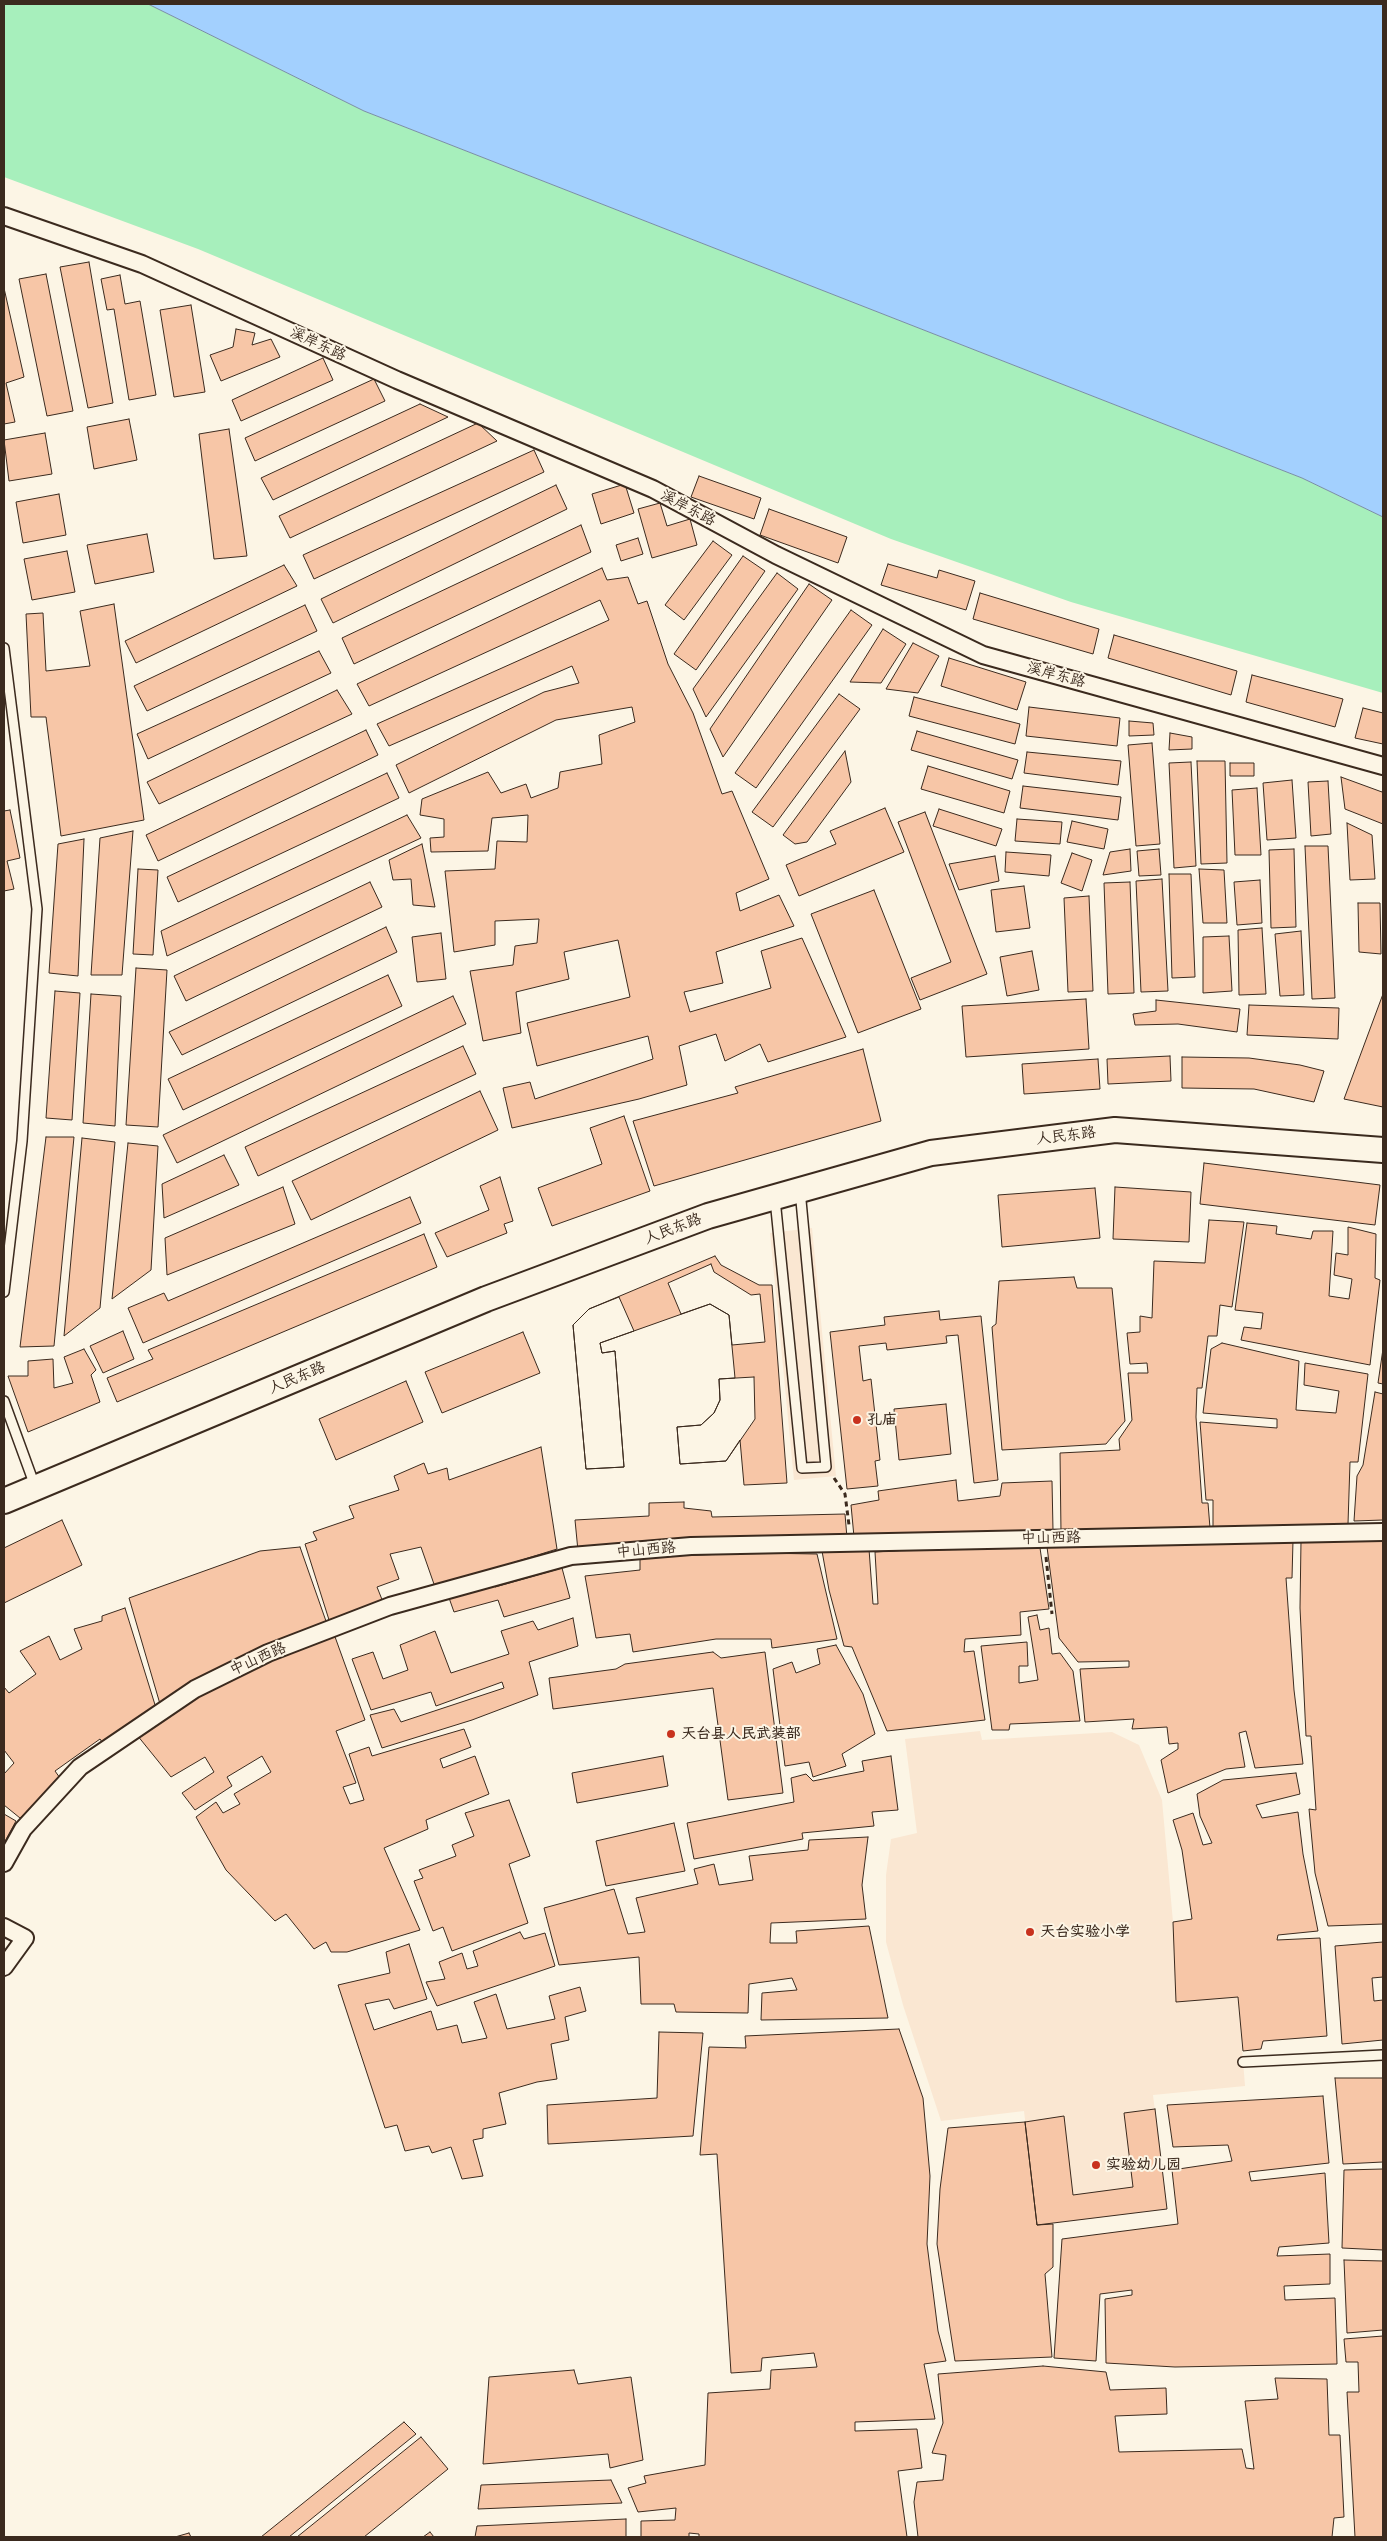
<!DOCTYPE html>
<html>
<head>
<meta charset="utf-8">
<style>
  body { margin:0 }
  #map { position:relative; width:1387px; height:2541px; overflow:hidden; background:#fcf5e5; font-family:"Comic Neue",sans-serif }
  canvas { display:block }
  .frame { position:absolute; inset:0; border:5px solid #3b2a1e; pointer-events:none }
</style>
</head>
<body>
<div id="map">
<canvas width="1387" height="2541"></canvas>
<div class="frame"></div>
</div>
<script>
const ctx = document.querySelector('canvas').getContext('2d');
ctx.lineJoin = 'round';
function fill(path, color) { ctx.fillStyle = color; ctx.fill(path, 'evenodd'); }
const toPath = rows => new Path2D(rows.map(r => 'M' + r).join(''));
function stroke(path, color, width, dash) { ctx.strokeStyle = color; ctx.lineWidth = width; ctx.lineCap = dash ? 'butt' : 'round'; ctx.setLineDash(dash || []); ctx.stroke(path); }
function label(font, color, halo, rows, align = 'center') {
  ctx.font = font + ' "Comic Neue","LXGW WenKai TC",sans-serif'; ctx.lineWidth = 4; ctx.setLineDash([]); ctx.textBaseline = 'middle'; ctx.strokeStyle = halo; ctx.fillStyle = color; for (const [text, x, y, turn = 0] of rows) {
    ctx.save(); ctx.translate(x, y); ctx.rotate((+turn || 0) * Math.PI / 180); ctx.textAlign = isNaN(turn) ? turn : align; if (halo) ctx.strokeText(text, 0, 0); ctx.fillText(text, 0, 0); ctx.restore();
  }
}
const built = toPath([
  [812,1228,836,1476,794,1480,770,1233],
  [980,1731,982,1740,1112,1732,1139,1745,1162,1800,1173,1922,1176,2001,1238,1997,1245,2086,1153,2095,1167,2209,1037,2225,1024,2111,941,2121,903,2005,886,1942,886,1875,891,1839,917,1833,905,1739]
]);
const green = toPath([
  [4,4,148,4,364,111,1302,478,1383,517,1383,693,1071,602,891,539,198,249,4,177]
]);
const water = toPath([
  [148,4,1383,4,1383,517,1302,478,364,111,148,4]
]);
const building = toPath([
  [89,262,113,403,88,408,60,267,89,262],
  [46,274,73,411,47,416,19,279,46,274],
  [120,275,125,304,140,301,156,395,129,400,114,309,107,310,101,279,120,275],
  [4,288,24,377,6,383,15,422,4,424,4,288],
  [191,305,205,392,174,397,160,310,191,305],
  [236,329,255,333,252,345,271,339,280,357,221,381,210,355,233,347,236,329],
  [323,358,333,380,241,421,232,400,323,358],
  [374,379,385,401,255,461,245,438,374,379],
  [420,404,448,417,273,500,261,478,420,404],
  [129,419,137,460,94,469,87,427,129,419],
  [478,423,497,441,290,538,279,516,478,423],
  [229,429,247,556,214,559,199,434,229,429],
  [45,433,52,474,9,481,4,440,45,433],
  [534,450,544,472,314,579,303,555,534,450],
  [699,476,761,498,754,519,691,497,699,476],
  [625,484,634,513,601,524,592,494,625,484],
  [556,485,567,509,333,623,321,599,556,485],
  [59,494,66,535,23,543,16,502,59,494],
  [660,503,667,526,690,519,697,545,652,558,638,509,660,503],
  [769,509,847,537,838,563,760,535,769,509],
  [581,525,591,552,354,664,342,638,581,525],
  [147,534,154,572,95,584,87,545,147,534],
  [638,538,643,554,621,561,616,545,638,538],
  [713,541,732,555,684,620,665,605,713,541],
  [67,551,75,592,32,600,24,559,67,551],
  [743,556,765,571,696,670,674,654,743,556],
  [888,564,937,578,939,570,975,581,966,610,881,585,888,564],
  [284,565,297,586,136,663,125,641,284,565],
  [602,568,607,580,628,577,638,604,647,601,668,664,693,713,722,794,732,791,769,879,736,893,740,911,779,895,794,926,716,952,723,983,684,992,690,1012,771,988,761,951,802,938,846,1037,768,1062,760,1044,725,1061,716,1034,679,1046,687,1085,639,1099,512,1128,503,1088,530,1082,535,1099,653,1059,648,1036,537,1066,527,1023,630,997,618,940,564,952,569,979,516,992,521,1033,483,1041,470,971,513,965,515,946,537,943,539,919,495,921,495,945,454,952,445,871,495,869,497,841,527,842,528,815,492,818,488,851,431,852,430,838,444,837,444,819,420,815,422,799,488,772,501,793,526,784,531,798,558,788,560,772,602,764,599,735,635,722,632,707,556,720,409,793,396,765,544,692,579,683,572,666,389,746,377,724,609,620,600,600,369,706,357,684,602,568],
  [777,573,798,589,706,717,693,689,777,573],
  [809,584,832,600,723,757,710,729,809,584],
  [980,593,1099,629,1093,654,973,619,980,593],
  [114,604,144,820,61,836,46,717,31,717,26,614,43,613,46,671,90,666,80,611,114,604],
  [305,605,317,631,147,711,134,686,305,605],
  [851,610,872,625,756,788,735,773,851,610],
  [883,629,906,644,881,683,850,682,883,629],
  [1114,635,1237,671,1231,695,1108,658,1114,635],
  [913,643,939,656,918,693,886,689,913,643],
  [319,651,331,673,148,759,137,734,319,651],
  [949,658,1026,682,1017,710,941,686,949,658],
  [1252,675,1343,699,1335,727,1246,702,1252,675],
  [337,690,352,714,159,804,147,782,337,690],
  [839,694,860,709,773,827,752,812,839,694],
  [914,697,1020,724,1015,744,909,716,914,697],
  [1029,707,1120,718,1117,746,1026,736,1029,707],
  [1363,708,1383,713,1383,744,1355,738,1363,708],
  [1129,721,1153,723,1154,735,1129,736,1129,721],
  [366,730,378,755,158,861,146,835,366,730],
  [917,731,1018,760,1012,779,911,750,917,731],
  [1170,733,1192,737,1192,749,1169,750,1170,733],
  [1152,743,1160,844,1136,846,1128,745,1152,743],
  [845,751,851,782,807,842,795,844,783,835,845,751],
  [1027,752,1121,761,1118,785,1024,773,1027,752],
  [1197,761,1225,761,1227,863,1201,864,1197,761],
  [1191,762,1196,866,1174,868,1169,763,1191,762],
  [1230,763,1254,763,1254,776,1230,776,1230,763],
  [928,766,1010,791,1004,813,921,789,928,766],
  [387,773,399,798,178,902,167,877,387,773],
  [1341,777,1382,792,1383,789,1383,824,1345,809,1341,777],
  [1292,780,1296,838,1267,840,1263,783,1292,780],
  [1328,781,1331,834,1311,836,1308,782,1328,781],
  [1023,786,1121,797,1118,820,1020,808,1023,786],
  [1257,788,1261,855,1235,855,1232,790,1257,788],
  [885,808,904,852,799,896,786,865,836,844,830,831,885,808],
  [939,809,1002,829,996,846,933,826,939,809],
  [10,810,20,858,7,861,14,889,4,891,4,811,10,810],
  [925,812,987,974,920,1000,911,978,951,962,898,822,925,812],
  [407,815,421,838,167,956,161,931,407,815],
  [1017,819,1062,822,1060,844,1015,841,1017,819],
  [1072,821,1108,829,1104,849,1067,842,1072,821],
  [1347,823,1372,835,1375,879,1350,880,1347,823],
  [133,831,122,975,91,975,100,838,133,831],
  [84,839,78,976,49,973,58,844,84,839],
  [422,844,435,907,413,905,411,879,393,880,389,860,422,844],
  [1305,846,1328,846,1335,998,1312,999,1305,846],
  [1130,849,1131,871,1103,875,1110,852,1130,849],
  [1159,849,1161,875,1139,876,1137,851,1159,849],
  [1294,849,1296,927,1271,928,1269,850,1294,849],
  [1006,852,1051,855,1049,876,1005,872,1006,852],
  [1072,853,1092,860,1082,891,1061,883,1072,853],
  [995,856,999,881,959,890,949,864,995,856],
  [138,869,158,870,153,955,133,954,138,869],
  [1199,869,1224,870,1227,923,1203,923,1199,869],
  [1169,874,1191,874,1195,977,1172,978,1169,874],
  [1162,879,1168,991,1141,992,1136,881,1162,879],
  [1260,880,1262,923,1237,925,1234,882,1260,880],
  [370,882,382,907,186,1001,174,976,370,882],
  [1130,882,1134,993,1108,994,1104,883,1130,882],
  [1024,886,1030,928,996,932,991,890,1024,886],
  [874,890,921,1009,858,1033,811,914,874,890],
  [1089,896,1093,991,1068,992,1064,898,1089,896],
  [1358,903,1380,903,1381,954,1359,952,1358,903],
  [386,927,397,952,182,1055,169,1032,386,927],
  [1262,928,1266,994,1239,995,1238,930,1262,928],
  [1301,931,1304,995,1280,996,1275,934,1301,931],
  [441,933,446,979,417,982,412,937,441,933],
  [1229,936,1232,991,1203,993,1203,937,1229,936],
  [1032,951,1039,990,1007,996,1000,957,1032,951],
  [136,968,167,970,158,1127,126,1125,136,968],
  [388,975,402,1006,183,1110,168,1079,388,975],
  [55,991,80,993,72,1120,46,1118,55,991],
  [91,994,121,996,115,1126,83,1123,91,994],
  [1383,994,1383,1107,1344,1099,1383,994],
  [453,996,466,1024,177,1163,163,1135,453,996],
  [1086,999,1089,1049,966,1057,962,1006,1086,999],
  [1156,1000,1240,1009,1237,1032,1178,1024,1135,1025,1133,1014,1156,1011,1156,1000],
  [1249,1005,1339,1008,1338,1039,1247,1035,1249,1005],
  [463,1046,476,1074,258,1176,245,1147,463,1046],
  [863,1049,881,1121,654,1186,633,1121,738,1093,735,1087,863,1049],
  [1170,1056,1171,1081,1108,1084,1107,1059,1170,1056],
  [1182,1057,1249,1058,1300,1065,1324,1071,1314,1102,1254,1089,1182,1088,1182,1057],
  [1098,1059,1100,1089,1024,1094,1022,1064,1098,1059],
  [480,1091,498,1130,311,1220,292,1181,480,1091],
  [624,1116,650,1191,552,1226,538,1188,602,1164,590,1128,624,1116],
  [46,1137,74,1137,54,1346,20,1347,46,1137],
  [82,1138,115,1142,100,1308,64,1336,82,1138],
  [128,1143,158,1146,151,1270,112,1299,128,1143],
  [224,1155,239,1185,164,1218,162,1184,224,1155],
  [1204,1163,1380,1185,1375,1225,1200,1204,1204,1163],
  [500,1177,513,1221,504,1224,507,1233,447,1257,435,1233,489,1210,480,1186,500,1177],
  [283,1187,295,1224,167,1275,165,1238,283,1187],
  [1115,1187,1191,1192,1189,1242,1113,1239,1115,1187],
  [1095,1188,1100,1238,1002,1247,998,1195,1095,1188],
  [410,1197,421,1223,143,1343,128,1308,164,1293,168,1301,410,1197],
  [1209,1220,1244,1222,1232,1307,1220,1305,1217,1336,1208,1336,1202,1388,1197,1388,1196,1417,1202,1503,1208,1503,1210,1528,1061,1533,1060,1453,1120,1450,1119,1439,1132,1420,1128,1373,1148,1373,1147,1363,1130,1364,1127,1333,1140,1332,1140,1316,1152,1318,1154,1261,1205,1263,1209,1220],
  [1247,1223,1277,1226,1276,1234,1311,1239,1313,1231,1333,1231,1329,1296,1349,1299,1352,1279,1334,1275,1336,1253,1348,1255,1348,1227,1376,1234,1375,1278,1380,1280,1370,1365,1241,1340,1244,1327,1261,1329,1263,1313,1235,1310,1247,1223],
  [424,1234,437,1267,117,1402,107,1378,153,1359,148,1350,424,1234],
  [715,1256,721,1265,759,1285,772,1285,787,1483,744,1485,740,1440,726,1461,680,1464,677,1427,701,1425,714,1413,720,1400,719,1379,735,1378,729,1315,710,1304,600,1343,602,1353,615,1351,624,1467,586,1469,573,1325,589,1309,715,1256],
  [711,1264,714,1272,751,1295,760,1294,765,1342,732,1345,729,1315,710,1304,681,1314,668,1283,711,1264],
  [1074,1277,1077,1288,1112,1288,1125,1421,1106,1444,1002,1450,992,1327,996,1324,999,1281,1074,1277],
  [619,1297,634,1331,600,1343,602,1353,615,1351,624,1467,586,1469,573,1325,589,1309,619,1297],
  [939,1311,940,1320,981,1316,998,1480,974,1483,958,1335,946,1336,947,1343,887,1350,886,1343,859,1346,863,1381,871,1379,880,1460,875,1461,878,1486,847,1489,830,1332,885,1325,884,1317,939,1311],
  [123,1331,134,1359,103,1373,90,1346,123,1331],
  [523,1332,540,1373,442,1413,425,1372,523,1332],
  [1222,1343,1299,1361,1296,1410,1336,1413,1339,1391,1304,1385,1305,1363,1368,1374,1358,1462,1350,1462,1348,1524,1294,1528,1213,1527,1213,1500,1206,1500,1200,1422,1277,1428,1277,1419,1203,1413,1211,1349,1222,1343],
  [84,1349,96,1370,91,1375,100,1402,28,1432,8,1376,28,1376,28,1361,53,1359,54,1388,73,1383,64,1357,84,1349],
  [1383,1349,1383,1384,1378,1383,1383,1349],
  [754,1377,755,1419,726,1461,680,1464,677,1427,701,1425,714,1413,720,1400,719,1379,754,1377],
  [406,1381,423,1422,336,1460,319,1419,406,1381],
  [1375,1392,1383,1394,1383,1520,1354,1521,1357,1476,1363,1465,1375,1392],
  [946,1404,951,1454,899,1460,894,1409,946,1404],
  [541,1447,557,1549,435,1587,421,1547,390,1554,399,1579,377,1587,383,1602,330,1623,305,1544,317,1540,313,1532,354,1518,349,1506,399,1490,394,1476,424,1463,428,1474,447,1468,449,1480,541,1447],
  [956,1480,958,1501,1000,1496,1002,1483,1052,1481,1053,1530,854,1537,851,1505,879,1500,878,1491,956,1480],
  [684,1502,684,1508,711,1511,712,1517,845,1514,847,1538,578,1551,575,1520,649,1516,649,1503,684,1502],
  [62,1520,82,1565,4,1603,4,1548,62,1520],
  [1383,1539,1383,1924,1328,1926,1315,1873,1309,1809,1316,1810,1311,1736,1306,1736,1300,1608,1301,1541,1383,1539],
  [1293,1541,1292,1578,1286,1578,1294,1690,1303,1764,1255,1768,1246,1731,1239,1733,1245,1767,1226,1769,1168,1793,1161,1760,1178,1749,1178,1743,1169,1744,1167,1727,1132,1729,1134,1719,1085,1722,1080,1669,1129,1667,1129,1661,1078,1662,1059,1638,1047,1547,1293,1541],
  [974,1546,1040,1548,1049,1609,1020,1612,1021,1635,965,1639,964,1652,974,1651,985,1720,887,1731,852,1647,844,1646,829,1590,822,1551,869,1549,873,1604,878,1604,875,1552,974,1546],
  [300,1547,327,1624,160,1704,129,1598,260,1551,300,1547],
  [755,1553,817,1554,837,1639,772,1648,771,1639,716,1639,633,1652,630,1634,596,1638,585,1576,640,1570,640,1557,755,1553],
  [562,1568,570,1598,504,1617,498,1600,454,1612,448,1595,493,1582,495,1587,562,1568],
  [125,1608,156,1708,104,1745,100,1739,55,1771,60,1778,20,1818,4,1805,4,1774,14,1763,4,1750,4,1687,9,1693,36,1674,20,1651,49,1636,60,1660,82,1649,74,1629,102,1621,102,1616,125,1608],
  [1037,1615,1040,1630,1049,1628,1052,1654,1060,1653,1073,1671,1080,1721,1010,1724,1009,1730,992,1730,981,1646,1027,1642,1028,1666,1019,1666,1019,1683,1038,1680,1028,1617,1037,1615],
  [573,1618,578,1646,529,1662,538,1695,472,1720,382,1748,370,1715,394,1709,401,1722,504,1688,502,1682,436,1706,431,1692,371,1710,352,1659,373,1652,383,1679,408,1670,400,1645,435,1631,451,1673,509,1654,501,1631,533,1621,538,1630,573,1618],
  [334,1634,365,1720,336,1731,356,1783,343,1787,350,1804,364,1800,349,1754,369,1747,372,1756,464,1729,471,1747,440,1759,443,1768,475,1756,489,1794,426,1820,428,1829,384,1848,420,1930,347,1952,331,1952,326,1942,314,1949,286,1914,275,1921,226,1870,196,1817,216,1802,223,1813,240,1804,234,1794,271,1772,262,1756,227,1777,232,1786,195,1810,182,1793,214,1772,205,1757,171,1777,137,1735,192,1699,229,1679,334,1634],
  [836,1645,863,1694,875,1734,842,1754,846,1766,813,1777,809,1762,785,1766,773,1669,792,1662,796,1673,820,1664,817,1649,836,1645],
  [713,1652,721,1658,765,1652,783,1793,728,1800,713,1688,553,1709,549,1678,616,1669,625,1664,713,1652],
  [663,1756,668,1786,577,1803,572,1773,663,1756],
  [891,1756,898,1810,872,1812,874,1826,802,1833,803,1839,694,1859,687,1823,794,1802,791,1778,806,1774,813,1781,864,1771,862,1761,891,1756],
  [1296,1773,1300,1794,1256,1805,1262,1818,1298,1812,1303,1854,1318,1931,1278,1935,1277,1940,1320,1938,1327,2036,1263,2041,1261,2049,1243,2051,1238,1997,1176,2002,1173,1922,1192,1919,1182,1850,1173,1820,1193,1813,1203,1845,1212,1843,1200,1816,1197,1794,1223,1780,1296,1773],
  [509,1800,530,1856,509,1864,528,1923,452,1951,443,1927,433,1931,414,1881,423,1878,419,1870,456,1856,452,1845,474,1836,465,1813,509,1800],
  [4,1814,16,1821,4,1843,4,1814],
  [674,1823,685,1871,606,1886,596,1841,674,1823],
  [868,1837,862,1885,866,1919,771,1923,770,1943,797,1943,796,1931,869,1926,888,2018,761,2020,762,1993,797,1990,792,1978,749,1984,748,2013,676,2012,674,2004,641,2004,639,1957,559,1965,544,1908,614,1889,628,1934,645,1932,636,1898,698,1884,694,1869,714,1864,719,1885,753,1880,749,1856,808,1850,809,1840,868,1837],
  [520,1932,524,1939,545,1933,555,1966,437,2006,426,1982,445,1979,439,1962,462,1953,467,1969,478,1966,473,1951,520,1932],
  [1383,1942,1383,1977,1372,1978,1374,2001,1383,2000,1383,2040,1342,2044,1335,1946,1383,1942],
  [409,1944,427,1999,394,2009,389,1999,365,2004,374,2030,431,2011,437,2030,457,2025,462,2043,487,2038,474,2002,496,1994,507,2029,555,2019,549,1996,580,1987,586,2011,565,2017,569,2040,551,2044,557,2079,537,2082,499,2093,506,2124,483,2129,483,2138,473,2140,483,2176,462,2179,451,2147,432,2153,429,2146,405,2151,397,2125,385,2128,338,1985,390,1973,386,1952,409,1944],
  [899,2029,923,2098,930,2176,927,2244,938,2331,946,2361,924,2364,935,2419,855,2422,855,2431,917,2429,922,2468,898,2471,907,2537,699,2537,699,2534,689,2533,689,2537,641,2537,641,2521,675,2520,676,2508,638,2512,628,2488,646,2483,644,2476,705,2465,708,2393,770,2389,771,2370,817,2367,814,2353,762,2358,761,2371,731,2373,717,2154,700,2155,709,2047,746,2048,745,2036,899,2029],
  [659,2032,703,2033,693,2136,548,2144,547,2105,657,2098,659,2032],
  [1335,2078,1383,2078,1383,2162,1343,2164,1335,2078],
  [1323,2096,1329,2163,1249,2172,1251,2181,1325,2173,1329,2243,1279,2247,1277,2256,1330,2254,1330,2284,1284,2286,1285,2300,1335,2298,1337,2364,1175,2367,1106,2363,1105,2299,1132,2295,1132,2290,1100,2294,1096,2361,1054,2358,1062,2239,1178,2224,1172,2170,1232,2161,1228,2145,1173,2147,1167,2105,1323,2096],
  [1155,2109,1167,2209,1037,2225,1025,2122,1064,2116,1073,2195,1133,2187,1124,2113,1155,2109],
  [1025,2122,1037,2225,1053,2224,1053,2267,1045,2274,1052,2357,955,2361,937,2244,940,2189,948,2128,1025,2122],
  [1383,2169,1383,2250,1342,2248,1344,2170,1383,2169],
  [1344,2260,1383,2261,1383,2330,1347,2333,1344,2260],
  [1383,2336,1383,2537,1355,2537,1347,2392,1359,2392,1358,2362,1346,2362,1344,2339,1383,2336],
  [1043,2366,1106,2372,1110,2390,1166,2388,1167,2414,1115,2416,1119,2452,1242,2449,1246,2468,1254,2469,1245,2401,1278,2399,1275,2378,1327,2379,1329,2435,1340,2435,1344,2517,1334,2518,1332,2537,918,2537,914,2502,917,2482,943,2480,946,2455,932,2453,943,2423,938,2374,1043,2366],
  [574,2370,578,2384,631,2377,643,2460,610,2468,608,2454,483,2464,489,2377,574,2370],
  [404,2422,416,2434,289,2537,261,2537,404,2422],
  [421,2437,448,2469,364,2537,297,2537,421,2437],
  [611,2480,622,2503,478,2509,481,2485,611,2480],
  [626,2519,626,2537,475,2537,477,2526,626,2519],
  [430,2532,434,2537,423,2537,430,2532],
  [189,2533,191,2537,175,2537,189,2533]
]);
const path = toPath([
  [834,1478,845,1494,849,1525],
  [1046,1557,1052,1614]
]);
const lane = toPath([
  [4,648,37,909,22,1141,4,1292],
  [775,1199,802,1468,826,1467,800,1190],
  [4,1401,35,1486],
  [1243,2062,1383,2055]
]);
const street = toPath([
  [4,216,142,264,397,380,653,489,776,555,983,655,1383,766],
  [4,1863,23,1829,80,1767,195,1689,268,1653,390,1606,571,1556,691,1546,1383,1532],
  [4,1927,25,1938,4,1967]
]);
const secondary = toPath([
  [4,1501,486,1299,708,1216,931,1153,1115,1130,1383,1150]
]);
const markers = [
  [857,1420,5,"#c8321e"],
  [671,1734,5,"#c8321e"],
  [1030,1932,5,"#c8321e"],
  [1096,2165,5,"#c8321e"]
];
const streetNames = [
  ["溪岸东路",318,344,25],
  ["溪岸东路",688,508,28],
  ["溪岸东路",1056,675,15],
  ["人民东路",1066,1136,-7],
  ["人民东路",673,1229,-21],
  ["人民东路",297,1378,-23],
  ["中山西路",1051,1538,-1],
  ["中山西路",646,1550,-5],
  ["中山西路",258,1659,-24]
];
const poiNames = [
  ["孔庙",867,1420],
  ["天台县人民武装部",681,1734],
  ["天台实验小学",1040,1932],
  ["实验幼儿园",1106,2165]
];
fill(built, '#fae7d2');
fill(green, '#a7efbc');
fill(water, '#a3d0fe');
stroke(water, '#798ea4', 1);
fill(building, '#f7c6a7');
stroke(building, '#3b2a1e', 1);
stroke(lane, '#3b2a1e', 12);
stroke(street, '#3b2a1e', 20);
stroke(secondary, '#3b2a1e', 28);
stroke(path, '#3b2a1e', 3, [5, 4]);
stroke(lane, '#fcf5e5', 9);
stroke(street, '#fcf5e5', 16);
stroke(secondary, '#fcf5e5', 24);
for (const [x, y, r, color] of markers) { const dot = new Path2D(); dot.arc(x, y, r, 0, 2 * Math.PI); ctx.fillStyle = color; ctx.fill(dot); stroke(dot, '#fcf5e5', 2); }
label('15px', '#3b2a1e', '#fcf5e5', streetNames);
label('bold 15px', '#3b2a1e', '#fcf5e5', poiNames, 'left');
</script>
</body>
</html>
